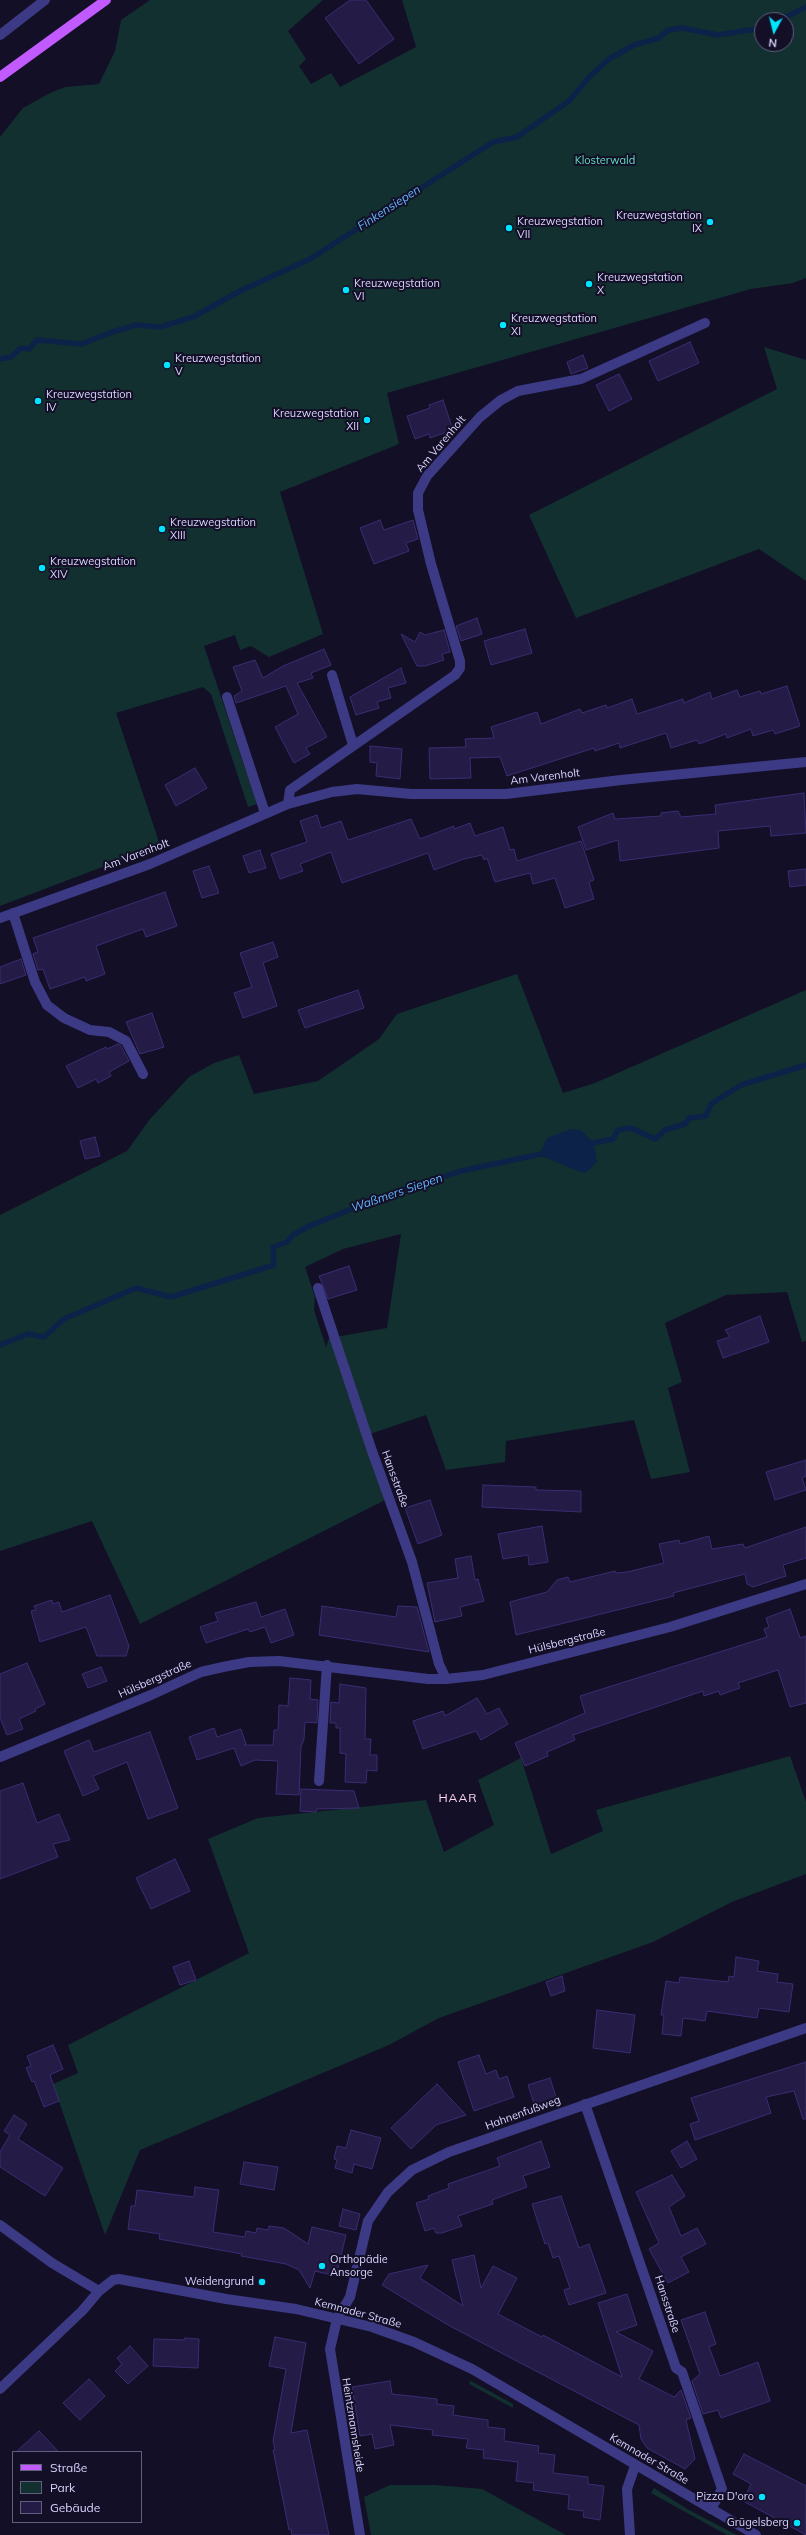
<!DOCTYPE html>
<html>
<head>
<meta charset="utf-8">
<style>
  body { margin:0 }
  #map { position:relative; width:806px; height:2535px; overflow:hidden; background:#130f26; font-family:Mulish,sans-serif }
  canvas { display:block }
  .legend { position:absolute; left:12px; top:2451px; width:130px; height:72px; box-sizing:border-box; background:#130f26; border:1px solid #625e7d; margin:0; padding:5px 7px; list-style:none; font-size:12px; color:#d9d4ff }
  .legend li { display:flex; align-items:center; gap:8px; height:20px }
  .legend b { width:20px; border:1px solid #625e7d }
  .north { position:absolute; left:754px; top:12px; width:40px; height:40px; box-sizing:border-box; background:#130f26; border:1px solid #625e7d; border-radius:50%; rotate:187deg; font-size:11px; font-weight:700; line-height:16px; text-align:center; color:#d9d4ff }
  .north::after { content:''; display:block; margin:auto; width:14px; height:18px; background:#00e5ff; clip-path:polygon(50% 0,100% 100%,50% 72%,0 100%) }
</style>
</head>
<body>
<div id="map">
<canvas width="806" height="2535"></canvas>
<ul class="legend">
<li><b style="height:5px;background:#c25bff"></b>Straße</li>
<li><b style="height:11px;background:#12302f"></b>Park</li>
<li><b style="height:11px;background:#241b47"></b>Gebäude</li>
</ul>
<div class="north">N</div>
</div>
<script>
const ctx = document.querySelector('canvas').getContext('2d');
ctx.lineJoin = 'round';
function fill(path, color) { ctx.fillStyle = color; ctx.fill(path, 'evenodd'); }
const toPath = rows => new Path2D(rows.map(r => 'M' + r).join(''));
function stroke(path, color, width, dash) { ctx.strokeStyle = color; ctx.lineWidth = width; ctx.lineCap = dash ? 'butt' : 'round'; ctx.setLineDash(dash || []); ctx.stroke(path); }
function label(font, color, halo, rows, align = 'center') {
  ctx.font = font + ' Mulish,sans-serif'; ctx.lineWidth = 4; ctx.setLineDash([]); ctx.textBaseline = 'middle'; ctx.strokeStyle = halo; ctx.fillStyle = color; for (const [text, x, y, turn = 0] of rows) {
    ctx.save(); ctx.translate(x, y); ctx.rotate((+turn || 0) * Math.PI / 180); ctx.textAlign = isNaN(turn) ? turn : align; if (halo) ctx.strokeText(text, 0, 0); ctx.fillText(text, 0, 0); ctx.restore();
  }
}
const green = toPath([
  [150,0,323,0,288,31,306,59,299,66,311,84,331,73,340,87,416,47,402,0,806,0,806,278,793,283,751,289,387,393,399,444,280,492,323,634,269,657,251,646,240,650,235,635,204,646,257,804,248,807,211,694,203,687,116,713,160,845,0,906,0,137,23,108,50,93,65,87,99,84,115,51,121,20],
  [762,20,786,20,786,44,762,44],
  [764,347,806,360,806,581,759,549,576,618,529,515,777,389],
  [517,974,563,1093,595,1083,806,990,806,1341,802,1342,787,1292,726,1295,665,1323,682,1382,668,1388,690,1472,651,1479,634,1420,506,1441,505,1462,446,1470,426,1415,370,1434,391,1497,140,1624,92,1521,0,1551,0,1215,127,1151,150,1119,189,1077,214,1063,239,1055,254,1094,318,1081,379,1039,397,1014],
  [401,1234,387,1328,329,1338,326,1347,314,1310,315,1297,305,1267,343,1249],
  [790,1756,806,1802,806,1874,732,1902,653,1942,439,2018,389,2045,140,2150,105,2235,53,2084,78,2073,68,2045,249,1953,208,1839,258,1818,426,1800,444,1852,494,1825,478,1780,521,1758,551,1854,603,1831,596,1810],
  [471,2381,513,2404,513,2408,471,2385,469,2383],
  [390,2485,435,2485,482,2489,566,2535,371,2535,364,2497],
  [654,2488,689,2510,737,2535,727,2535,651,2493]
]);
const water = toPath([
  [571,1129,581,1130,594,1143,597,1162,588,1171,583,1173,539,1155,547,1138]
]);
const stream = toPath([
  [780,20,806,7],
  [0,359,11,357,21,348,29,349,37,340,82,344,109,333,136,325,160,327,193,317,240,291,310,259,493,142,517,137,569,101,591,75,609,59,634,45,659,38,668,30,682,28,718,35,762,28],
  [588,1144,613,1139,618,1130,631,1128,655,1139,665,1130,685,1124,689,1118,706,1116,711,1104,741,1085,806,1065],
  [0,1345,28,1334,44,1337,64,1319,136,1288,171,1297,274,1265,273,1247,287,1242,293,1235,307,1227,384,1196,461,1171,546,1153]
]);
const building = toPath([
  [350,0,366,0,394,39,359,64,325,18,350,0],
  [690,342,699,363,658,381,649,361,690,342],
  [583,355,588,368,571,374,567,362,583,355],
  [619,374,632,399,609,411,596,385,619,374],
  [443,400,453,430,430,438,429,434,415,439,407,416,430,408,429,405,443,400],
  [380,520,384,530,413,520,418,539,406,543,409,551,374,564,360,528,380,520],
  [477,618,482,634,461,641,456,626,477,618],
  [525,629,532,653,491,665,484,641,525,629],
  [444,630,450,652,442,654,444,660,425,666,417,666,401,634,415,642,420,632,425,635,444,630],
  [324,649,331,665,311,673,313,678,297,683,327,737,306,748,310,754,294,763,275,727,298,714,286,686,236,703,234,696,242,691,233,667,255,660,263,678,283,666,324,649],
  [401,668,406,683,388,688,391,698,377,702,379,708,356,715,350,697,401,668],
  [787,686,800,726,775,734,773,730,753,736,751,729,727,738,726,734,699,744,697,740,671,748,666,733,620,748,619,743,595,751,594,748,507,776,500,757,470,758,471,778,430,779,429,748,466,747,465,739,494,738,491,727,537,712,541,724,580,709,582,713,606,705,607,708,632,699,637,714,683,699,684,703,710,692,712,699,737,690,740,697,760,691,761,694,787,686],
  [370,746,402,749,400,779,376,776,377,763,370,762,370,746],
  [195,768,207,788,176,806,165,785,195,768],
  [804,793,806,833,771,836,770,826,718,831,719,848,620,861,618,840,586,850,578,827,613,813,615,819,661,816,661,813,678,811,681,817,716,814,715,805,804,793],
  [317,815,321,828,341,821,348,840,411,819,420,839,454,826,454,829,470,823,475,836,503,827,510,850,514,849,517,861,581,841,594,880,589,882,594,899,565,908,555,878,533,884,530,873,495,882,487,858,484,860,482,855,464,859,434,870,428,853,342,883,331,852,300,864,303,871,280,879,271,854,307,842,300,821,317,815],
  [260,850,266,868,249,873,243,856,260,850],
  [209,866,219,893,202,898,193,871,209,866],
  [806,869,806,885,790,887,788,871,806,869],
  [165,892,177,926,146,937,143,929,96,946,105,974,86,981,85,977,50,989,43,969,38,970,33,954,38,952,33,938,165,892],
  [273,942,278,957,263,963,277,1006,243,1018,234,993,252,987,240,953,273,942],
  [21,959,26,975,0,984,0,967,21,959],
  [358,990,364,1008,305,1028,298,1010,358,990],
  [152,1013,164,1047,140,1054,126,1022,152,1013],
  [118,1044,121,1046,129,1061,109,1072,111,1076,98,1083,96,1079,78,1088,66,1066,106,1047,107,1049,118,1044],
  [95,1137,100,1156,85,1159,80,1141,95,1137],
  [349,1266,357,1290,328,1299,319,1276,349,1266],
  [760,1316,769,1342,723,1358,717,1341,730,1337,725,1330,760,1316],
  [806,1460,806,1476,802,1478,806,1490,775,1500,766,1472,806,1460],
  [483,1485,536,1487,536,1490,581,1491,581,1512,482,1507,483,1485],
  [430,1500,442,1535,418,1544,405,1508,430,1500],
  [542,1526,548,1562,529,1565,528,1555,503,1559,498,1534,542,1526],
  [806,1527,806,1558,783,1565,786,1576,753,1587,747,1584,745,1574,673,1593,674,1596,516,1635,510,1602,547,1592,557,1580,568,1577,570,1582,615,1571,616,1573,627,1572,664,1563,659,1544,679,1540,680,1544,709,1536,712,1549,743,1544,745,1548,806,1527],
  [471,1556,475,1580,478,1579,484,1601,460,1607,462,1616,435,1622,427,1583,458,1578,455,1559,471,1556],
  [110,1595,129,1646,126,1656,97,1656,86,1627,40,1642,31,1611,36,1610,34,1606,52,1600,53,1604,59,1602,62,1612,110,1595],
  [256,1602,261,1617,285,1609,294,1635,271,1643,265,1627,250,1632,248,1629,206,1643,200,1627,218,1621,215,1613,256,1602],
  [322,1606,396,1617,398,1606,417,1607,429,1652,319,1635,322,1606],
  [790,1609,800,1638,806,1636,806,1703,790,1707,778,1670,738,1683,740,1688,720,1695,719,1691,704,1696,703,1691,573,1735,575,1740,547,1752,548,1756,525,1766,515,1743,585,1713,580,1696,767,1637,764,1629,769,1627,766,1618,790,1609],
  [27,1663,45,1704,35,1709,36,1711,19,1719,23,1729,7,1735,0,1718,0,1674,27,1663],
  [101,1667,107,1681,88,1688,82,1674,101,1667],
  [290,1678,311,1680,310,1699,318,1700,317,1723,305,1722,304,1739,301,1747,299,1795,276,1794,278,1761,255,1760,241,1766,234,1748,197,1760,189,1737,214,1728,217,1737,241,1729,246,1744,244,1745,273,1745,274,1730,278,1730,279,1705,288,1706,290,1678],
  [340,1684,366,1688,365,1739,371,1739,370,1755,377,1755,377,1771,367,1770,366,1783,345,1782,346,1754,340,1753,340,1728,336,1728,336,1723,330,1723,331,1702,339,1703,340,1684],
  [477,1698,487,1714,499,1708,508,1724,481,1740,476,1731,423,1749,413,1721,443,1711,445,1716,477,1698],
  [150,1732,178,1808,148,1819,127,1762,93,1776,99,1789,83,1796,64,1751,89,1740,94,1752,150,1732],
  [23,1783,37,1823,59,1814,70,1840,53,1844,58,1857,0,1879,0,1791,23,1783],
  [301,1789,354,1791,359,1808,317,1809,316,1812,300,1811,301,1789],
  [175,1859,190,1891,151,1909,136,1878,175,1859],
  [736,1957,759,1961,757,1971,778,1974,777,1982,793,1984,789,2012,759,2008,757,2018,707,2011,705,2021,683,2018,681,2036,662,2034,664,2015,661,2015,666,1981,679,1983,680,1977,728,1982,729,1976,734,1977,736,1957],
  [189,1961,196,1980,180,1985,173,1967,189,1961],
  [562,1976,565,1991,551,1996,546,1982,562,1976],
  [597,2010,635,2015,630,2053,593,2048,597,2010],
  [53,2045,63,2069,50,2075,59,2101,44,2107,34,2081,32,2082,26,2068,31,2066,27,2056,53,2045],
  [479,2055,486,2074,496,2070,499,2079,507,2076,514,2097,474,2111,458,2062,479,2055],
  [806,2062,806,2119,803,2119,794,2091,766,2097,771,2113,695,2140,690,2124,699,2121,691,2098,806,2062],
  [550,2078,557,2100,535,2107,528,2085,550,2078],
  [437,2084,466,2115,436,2125,411,2149,391,2128,437,2084],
  [14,2115,27,2124,18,2139,63,2168,45,2196,0,2167,0,2152,10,2135,4,2131,14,2115],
  [351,2130,381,2138,372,2169,354,2164,352,2173,335,2168,337,2160,334,2159,337,2146,346,2148,351,2130],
  [541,2141,550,2167,523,2176,527,2187,492,2200,493,2204,458,2216,462,2226,442,2233,436,2233,434,2228,425,2231,416,2203,429,2199,428,2196,449,2188,448,2184,500,2166,497,2158,541,2141],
  [687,2141,697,2159,681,2168,671,2151,687,2141],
  [244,2162,278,2167,274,2190,240,2184,244,2162],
  [672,2175,685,2196,669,2207,681,2236,697,2228,706,2244,681,2257,689,2272,668,2283,649,2249,659,2243,636,2192,672,2175],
  [195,2187,219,2190,213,2232,245,2237,246,2231,256,2233,257,2228,268,2230,269,2226,284,2228,308,2244,312,2227,346,2235,336,2276,315,2271,310,2288,299,2270,286,2264,241,2256,242,2254,159,2239,160,2234,128,2229,131,2206,135,2206,137,2190,194,2197,195,2187],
  [561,2196,579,2248,589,2244,606,2293,569,2305,564,2290,570,2288,559,2256,553,2258,548,2243,545,2244,532,2204,561,2196],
  [343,2209,360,2214,356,2230,339,2226,343,2209],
  [474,2255,481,2288,493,2266,517,2278,498,2314,542,2337,543,2335,622,2377,598,2303,627,2294,637,2325,616,2332,653,2351,639,2379,674,2397,681,2390,691,2418,686,2420,695,2459,685,2469,647,2448,641,2439,639,2425,448,2325,382,2285,389,2274,428,2265,420,2278,463,2306,452,2260,474,2255],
  [705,2312,716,2344,709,2347,720,2376,758,2362,770,2401,721,2418,718,2410,703,2414,692,2381,700,2374,681,2320,705,2312],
  [275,2337,306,2343,291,2433,307,2430,329,2535,292,2535,291,2529,289,2530,273,2450,275,2450,273,2441,286,2369,269,2366,275,2337],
  [185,2338,199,2339,198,2368,153,2366,154,2339,185,2340,185,2338],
  [130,2346,148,2366,128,2384,115,2371,122,2364,117,2358,130,2346],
  [89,2379,105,2396,80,2420,63,2403,89,2379],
  [390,2381,392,2394,437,2399,437,2404,454,2406,453,2415,488,2420,488,2427,505,2429,504,2441,539,2446,538,2453,555,2455,553,2473,588,2477,588,2484,604,2486,600,2520,583,2517,584,2511,568,2509,569,2495,533,2490,534,2483,516,2481,518,2462,483,2458,484,2450,466,2448,468,2439,432,2435,433,2430,390,2425,394,2445,375,2449,372,2434,360,2436,352,2387,390,2381],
  [39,2431,59,2452,16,2452,39,2431],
  [744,2454,806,2486,806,2535,743,2501,751,2484,733,2474,744,2454]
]);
const minor = toPath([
  [0,35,45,0],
  [332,675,353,745],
  [227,697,265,813],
  [288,804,290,790,455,675,460,668,460,661,431,564,418,510,418,493,427,476,480,417,501,400,518,391,581,379,705,323],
  [13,913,35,982,47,1005,64,1018,90,1030,109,1032,126,1041,143,1074],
  [0,918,150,864,288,804,332,792,357,789,411,794,506,794,621,780,806,762],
  [318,1288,372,1451,412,1562,439,1664,446,1679],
  [0,1757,151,1695,201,1672,223,1667,249,1662,279,1661,428,1679,446,1679,483,1675,670,1627,806,1584],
  [319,1781,327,1665],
  [585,2104,676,2368,682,2372,722,2489,711,2509],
  [0,2225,52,2263,99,2291],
  [0,2389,82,2311,99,2291,113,2280,119,2279,226,2299,296,2309,372,2327,414,2342,472,2369,756,2535],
  [360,2535,330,2349,337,2319,350,2297,368,2221,388,2192,412,2170,449,2152,806,2028],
  [630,2535,627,2489,635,2466]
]);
const major = toPath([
  [0,77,106,0]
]);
const markers = [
  [710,222,4,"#00e5ff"],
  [509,228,4,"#00e5ff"],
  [589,284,4,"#00e5ff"],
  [346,290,4,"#00e5ff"],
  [503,325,4,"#00e5ff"],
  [167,365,4,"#00e5ff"],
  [38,401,4,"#00e5ff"],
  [367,420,4,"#00e5ff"],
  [162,529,4,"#00e5ff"],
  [42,568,4,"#00e5ff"],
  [322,2266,4,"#00e5ff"],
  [262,2282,4,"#00e5ff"],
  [762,2497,4,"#00e5ff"],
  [797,2523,4,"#00e5ff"]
];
const parkNames = [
  ["Klosterwald",605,161]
];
const poiNames = [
  ["Kreuzwegstation",702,216,"right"],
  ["IX",702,229,"right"],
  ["Kreuzwegstation",517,222],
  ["VII",517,235],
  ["Kreuzwegstation",597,278],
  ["X",597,291],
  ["Kreuzwegstation",354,284],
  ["VI",354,297],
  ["Kreuzwegstation",511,319],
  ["XI",511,332],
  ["Kreuzwegstation",175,359],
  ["V",175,372],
  ["Kreuzwegstation",46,395],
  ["IV",46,408],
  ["Kreuzwegstation",359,414,"right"],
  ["XII",359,427,"right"],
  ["Kreuzwegstation",170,523],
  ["XIII",170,536],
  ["Kreuzwegstation",50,562],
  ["XIV",50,575],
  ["Orthopädie",330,2260],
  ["Ansorge",330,2273],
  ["Weidengrund",254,2282,"right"],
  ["Pizza D'oro",754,2497,"right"],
  ["Grügelsberg",789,2523,"right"]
];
const streetNames = [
  ["Am Varenholt",441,444,-50],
  ["Am Varenholt",545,777,-7],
  ["Am Varenholt",136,855,-21],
  ["Hansstraße",395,1479,70],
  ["Hülsbergstraße",567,1641,-14],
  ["Hülsbergstraße",155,1679,-24],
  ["Hahnenfußweg",523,2113,-20],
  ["Hansstraße",667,2304,72],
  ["Kemnader Straße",358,2313,15],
  ["Heintzmannsheide",353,2425,81],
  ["Kemnader Straße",649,2459,30]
];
const waterNames = [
  ["Finkensiepen",389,208,-33],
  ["Waßmers Siepen",397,1193,-19]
];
const neighbourhoodNames = [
  ["HAAR",458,1798]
];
fill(green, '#12302f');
fill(water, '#0c2248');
stroke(stream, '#0c2248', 5.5);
fill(building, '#241b47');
stroke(building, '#3b2d73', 1);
stroke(minor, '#3d3a85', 10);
stroke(major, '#c25bff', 10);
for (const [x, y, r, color] of markers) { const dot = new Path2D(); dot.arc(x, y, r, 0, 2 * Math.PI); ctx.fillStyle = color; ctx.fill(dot); stroke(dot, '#130f26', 1.5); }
label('11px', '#5fe0c0', '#130f26', parkNames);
label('11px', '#d9d4ff', '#130f26', poiNames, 'left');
label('11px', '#d9d4ff', '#130f26', streetNames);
label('italic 12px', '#62b6ff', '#130f26', waterNames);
ctx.letterSpacing = '1px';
label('12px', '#ffd6f0', '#130f26', neighbourhoodNames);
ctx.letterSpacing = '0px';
</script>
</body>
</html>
